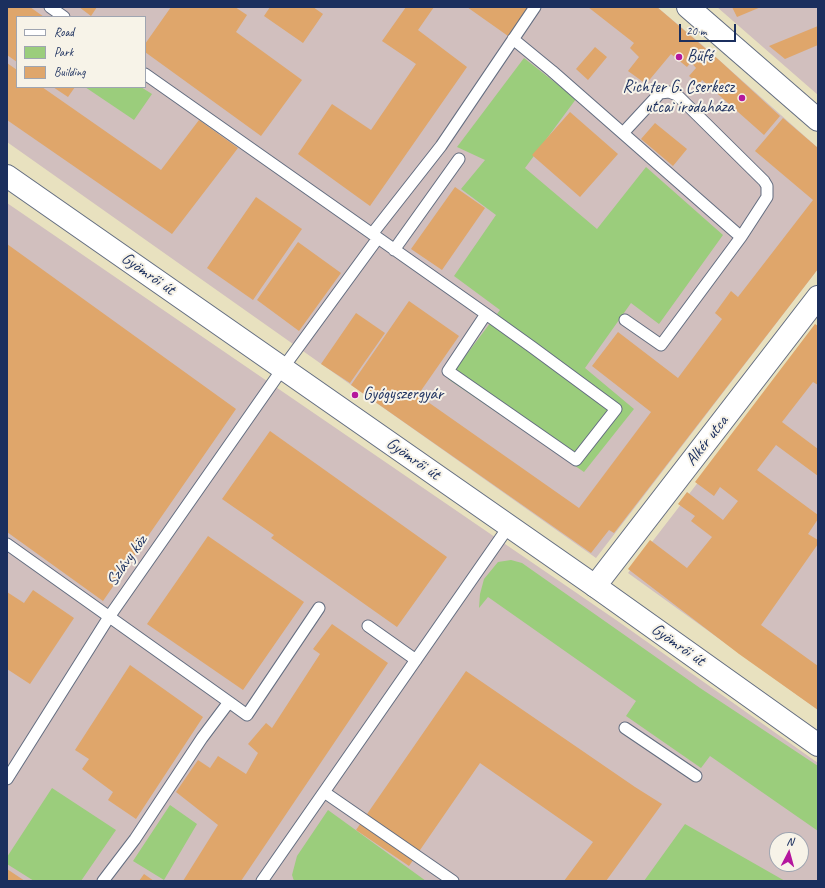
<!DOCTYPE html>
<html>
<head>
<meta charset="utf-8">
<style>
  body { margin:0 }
  #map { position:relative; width:825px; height:888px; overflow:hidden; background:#e8e1bf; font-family:Caveat,sans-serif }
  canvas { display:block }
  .frame { position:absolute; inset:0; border:8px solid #1b2f5e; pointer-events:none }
  .legend { position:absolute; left:16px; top:16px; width:130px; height:72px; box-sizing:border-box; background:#f7f3e8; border:1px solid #9fa5b1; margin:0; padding:5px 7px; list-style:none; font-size:12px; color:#1b2f5e }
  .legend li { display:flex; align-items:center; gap:8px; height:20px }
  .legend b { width:20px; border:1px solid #9fa5b1 }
  .north { position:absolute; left:769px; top:832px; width:40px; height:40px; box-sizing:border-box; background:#f7f3e8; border:1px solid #9fa5b1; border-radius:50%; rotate:6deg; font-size:11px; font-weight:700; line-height:16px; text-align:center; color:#1b2f5e }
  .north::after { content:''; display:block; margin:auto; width:14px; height:18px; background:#b5179e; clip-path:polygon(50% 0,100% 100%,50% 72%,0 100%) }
  .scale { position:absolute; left:679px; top:24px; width:57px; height:18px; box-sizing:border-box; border:2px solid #1b2f5e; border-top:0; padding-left:5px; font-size:12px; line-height:14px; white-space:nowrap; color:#1b2f5e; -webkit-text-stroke:3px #f7f3e8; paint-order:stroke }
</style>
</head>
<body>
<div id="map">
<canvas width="825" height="888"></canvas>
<div class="frame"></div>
<ul class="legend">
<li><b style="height:5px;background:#fff"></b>Road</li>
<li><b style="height:11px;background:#9bcd7c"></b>Park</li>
<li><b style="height:11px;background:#dfa66b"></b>Building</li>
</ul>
<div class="north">N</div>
<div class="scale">20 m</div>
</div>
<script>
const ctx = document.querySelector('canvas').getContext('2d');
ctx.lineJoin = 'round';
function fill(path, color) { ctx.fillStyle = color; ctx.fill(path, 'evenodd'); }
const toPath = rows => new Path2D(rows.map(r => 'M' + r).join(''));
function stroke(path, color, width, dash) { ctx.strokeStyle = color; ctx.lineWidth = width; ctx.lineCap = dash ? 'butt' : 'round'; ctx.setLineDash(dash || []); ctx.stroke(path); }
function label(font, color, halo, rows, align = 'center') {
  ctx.font = font + ' Caveat,sans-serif'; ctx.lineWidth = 4; ctx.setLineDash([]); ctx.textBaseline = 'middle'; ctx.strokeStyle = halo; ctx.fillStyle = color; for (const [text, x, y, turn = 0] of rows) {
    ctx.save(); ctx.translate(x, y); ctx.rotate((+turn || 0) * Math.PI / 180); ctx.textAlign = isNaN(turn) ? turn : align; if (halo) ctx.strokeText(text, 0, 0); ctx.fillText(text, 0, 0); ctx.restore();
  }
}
const industrial = toPath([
  [7,7,657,7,700,43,818,148,818,269,596,558,7,142],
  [17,17,145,17,145,87,17,87],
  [717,7,818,7,818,95],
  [7,203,619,622,818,763,818,881,7,881],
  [777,840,801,840,801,864,777,864],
  [818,327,818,710,628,573]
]);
const green = toPath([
  [524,58,576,99,525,168,597,229,646,167,723,235,659,324,631,303,585,368,634,409,584,472,448,379,500,310,454,276,496,215,461,189,485,160,457,147],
  [85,87,141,87,152,94,134,120],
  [511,560,522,563,700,688,818,766,818,831,710,756,701,768,626,716,636,701,488,597,479,608,480,594,484,579,498,562],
  [52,788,116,830,81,881,34,881,7,864,7,857],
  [170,805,197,824,164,880,133,861],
  [328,810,426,881,294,881,292,875,297,856],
  [685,824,785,881,644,881]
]);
const building = toPath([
  [7,7,30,7,44,17,17,17,17,62,7,55],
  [79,7,97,7,91,16],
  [171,7,235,7,247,15,236,32,302,80,261,136,145,52,145,44],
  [270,7,313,7,323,14,303,43,264,16],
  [406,7,434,7,418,30,467,67,370,206,298,154,332,104,371,130,416,64,382,41],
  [467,7,529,7,508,36],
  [588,7,657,7,719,60,780,116,764,135,702,80,699,84,689,76,696,68,691,62,687,67,671,54,646,84,628,71,639,57,630,48,634,43],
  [732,7,761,7,737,17],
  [818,26,818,45,785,59,769,46],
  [595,47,607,57,588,80,576,69],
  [7,63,17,70,17,87,42,87,161,170,199,120,238,148,172,234,7,120],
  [53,87,75,87,68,97],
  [570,112,618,154,580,197,532,155],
  [783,118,818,148,818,269,614,533,609,530,591,553,351,385,409,301,459,336,418,395,579,508,651,412,592,366,618,332,678,378,722,319,715,313,731,291,738,297,813,200,755,151],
  [655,123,687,149,673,166,641,139],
  [455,187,485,208,442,270,411,249],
  [256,197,302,229,253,300,207,268],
  [298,242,341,273,299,331,257,300],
  [7,244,236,409,103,601,7,532],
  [356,313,385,333,350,383,321,364],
  [815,324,818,326,818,385,813,382,782,422,818,449,818,476,776,445,757,470,818,515,818,519,808,534,818,540,818,544,761,625,818,666,818,710,739,654,628,569,650,540,687,568,712,537,691,521,695,516,678,504,687,492,723,520,738,501,720,487,714,496,695,482],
  [270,431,447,557,397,627,271,538,274,535,222,499],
  [208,536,304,602,243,690,147,624],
  [33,590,74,618,30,684,7,669,7,592,24,603],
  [332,624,388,663,241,881,183,881,218,825,176,792,198,760,210,768,218,756,246,774,258,753,248,744,266,723,272,728,320,654,313,649],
  [130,665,203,717,136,819,108,800,113,792,82,769,89,759,75,750],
  [466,671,635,787,662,804,606,881,564,881,593,842,480,763,409,866,356,830],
  [7,869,25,881,7,881],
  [144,874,154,881,139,881]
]);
const lane = toPath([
  [50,7,64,17],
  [513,39,552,71,741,237,661,345,625,320],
  [145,74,486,314,532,347,616,409,576,460,448,371,486,314],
  [623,133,660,93,669,92,677,95,764,181,767,186,767,197,741,237],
  [372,234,441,146,535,7],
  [394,250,459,159],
  [7,544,229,702,202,738,135,839,103,881],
  [368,626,416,660],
  [229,702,247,715,319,608],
  [625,728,696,776],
  [7,779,109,617,283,368,378,238],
  [262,881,324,792],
  [453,881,324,792,509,526]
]);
const street = toPath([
  [688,7,818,120],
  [595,586,818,297]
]);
const secondary = toPath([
  [7,176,595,586,818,745]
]);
const markers = [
  [679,57,4,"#b5179e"],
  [742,98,4,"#b5179e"],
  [355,395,4,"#b5179e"]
];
const poiNames = [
  ["Büfé",687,57],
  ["Richter G. Cserkesz",734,88,"right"],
  ["utcai irodaháza",734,108,"right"],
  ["Gyógyszergyár",363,395]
];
const streetNames = [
  ["Gyömrői út",148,274,35],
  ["Alkér utca",707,441,-52],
  ["Gyömrői út",413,459,35],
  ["Szlávy köz",127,561,-55],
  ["Gyömrői út",678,645,35]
];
fill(industrial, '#d1bfbe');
fill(green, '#9bcd7c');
fill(building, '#dfa66b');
stroke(lane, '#636d80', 13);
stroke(street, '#636d80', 24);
stroke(secondary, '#636d80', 24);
stroke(lane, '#fff', 11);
stroke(street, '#fff', 22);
stroke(secondary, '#fff', 22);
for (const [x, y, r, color] of markers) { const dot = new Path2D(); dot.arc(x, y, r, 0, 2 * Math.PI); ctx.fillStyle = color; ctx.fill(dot); stroke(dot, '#f7f3e8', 1.5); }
label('17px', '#1b2f5e', '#f7f3e8', poiNames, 'left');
label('17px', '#1b2f5e', '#f7f3e8', streetNames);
</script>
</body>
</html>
